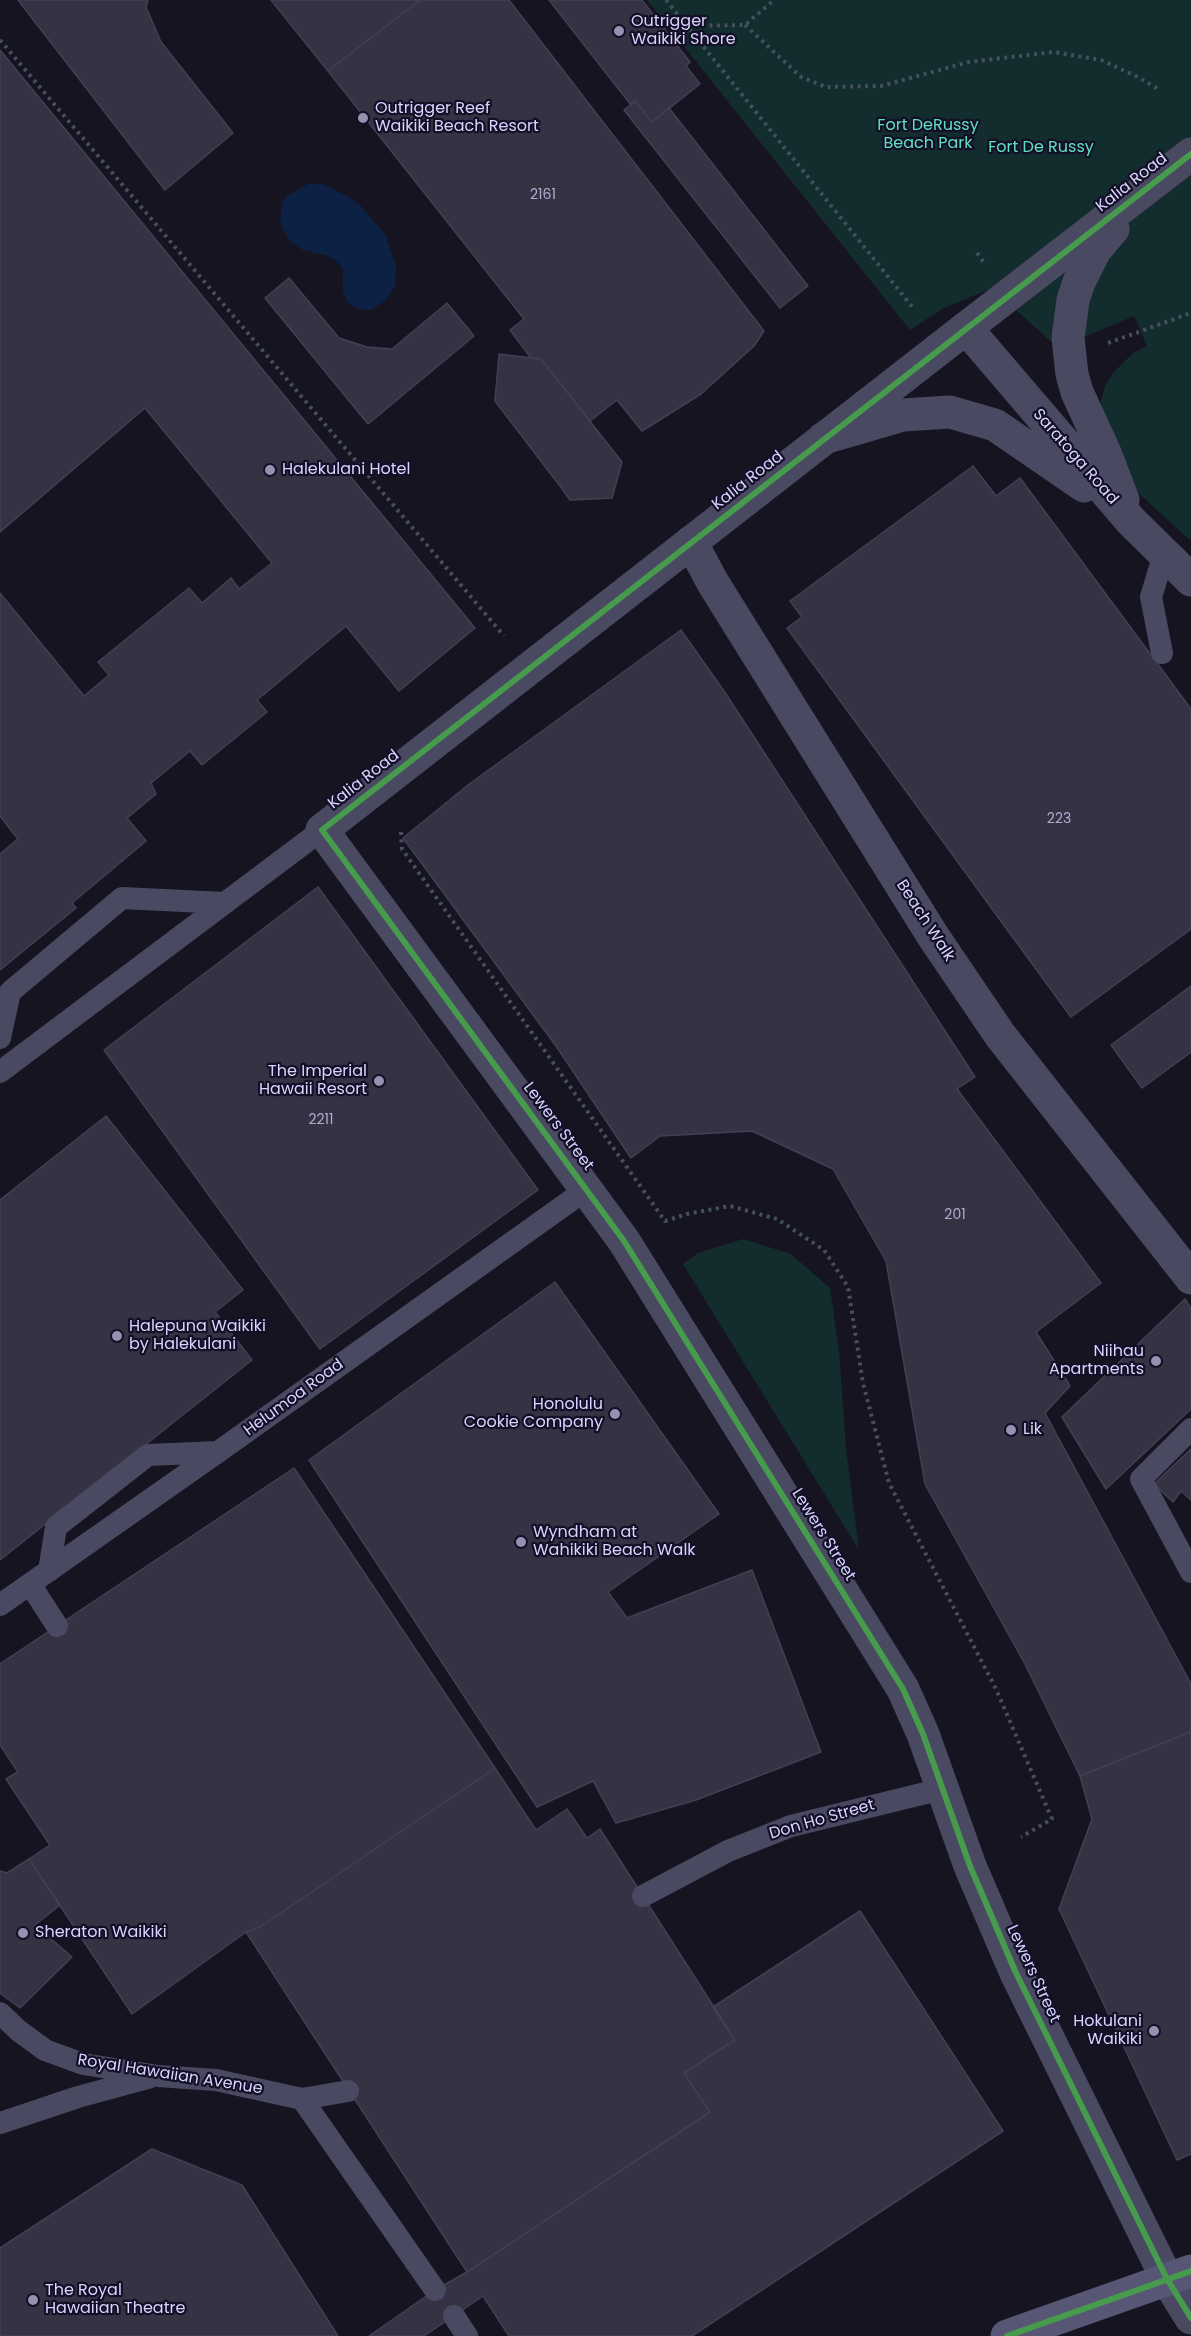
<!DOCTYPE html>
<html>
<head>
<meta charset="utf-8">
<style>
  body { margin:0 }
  canvas { display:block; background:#161421 }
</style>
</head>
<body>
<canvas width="1191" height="2336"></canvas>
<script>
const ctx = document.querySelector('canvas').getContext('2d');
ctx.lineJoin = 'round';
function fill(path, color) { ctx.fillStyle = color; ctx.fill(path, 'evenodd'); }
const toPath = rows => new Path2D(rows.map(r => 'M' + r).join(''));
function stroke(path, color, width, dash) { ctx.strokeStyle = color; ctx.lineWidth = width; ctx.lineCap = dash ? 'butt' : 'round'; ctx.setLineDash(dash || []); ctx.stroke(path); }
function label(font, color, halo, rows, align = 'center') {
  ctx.font = font + ' Poppins,sans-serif'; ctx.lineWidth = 4.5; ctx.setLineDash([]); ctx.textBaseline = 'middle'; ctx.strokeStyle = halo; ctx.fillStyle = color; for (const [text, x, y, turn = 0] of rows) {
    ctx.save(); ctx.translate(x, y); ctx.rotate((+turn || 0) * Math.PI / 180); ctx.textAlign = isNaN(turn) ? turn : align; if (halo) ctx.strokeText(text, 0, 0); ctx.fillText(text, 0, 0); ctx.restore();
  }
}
const green = toPath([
  [647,0,1191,0,1191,541,1124,480,1098,413,1105,386,1113,373,1133,353,1147,346,1134,316,1058,348,992,288,942,309,910,330],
  [743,1239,791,1254,830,1288,839,1351,846,1448,859,1550,683,1264,698,1253]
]);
const water = toPath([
  [308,184,323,184,347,196,362,207,386,236,396,267,395,285,386,300,371,310,358,309,348,303,343,291,343,269,336,261,328,256,303,250,291,242,284,231,280,221,282,202,288,195]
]);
const building = toPath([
  [18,0,148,0,146,7,161,42,233,133,165,190,18,0],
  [271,0,420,0,328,71,271,0],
  [420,0,509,0,764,331,754,346,701,394,642,431,617,400,590,421,541,359,531,358,510,330,524,319,328,71,420,0],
  [549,0,642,0,690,62,686,66,700,84,652,122,635,101,631,105,549,0],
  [0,50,475,628,399,691,346,626,257,700,267,712,202,765,190,751,151,783,156,794,127,818,146,841,72,903,76,908,0,970,0,854,18,839,0,816,0,593,84,696,109,675,98,662,189,588,202,603,231,578,239,589,272,563,145,408,0,532,0,50],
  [635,101,652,122,669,108,808,286,780,308,624,110,635,101],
  [289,278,339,338,367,347,392,349,447,303,474,336,368,424,265,298,289,278],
  [499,354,541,359,622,462,612,498,570,500,563,490,495,401,499,354],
  [973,466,996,496,1020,478,1191,709,1191,929,1071,1017,787,628,802,617,790,601,973,466],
  [681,630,726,694,975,1077,957,1089,1101,1283,1036,1332,1070,1386,1045,1413,1191,1684,1191,1732,1080,1776,1025,1664,925,1484,886,1261,833,1169,752,1131,660,1136,631,1158,556,1046,403,838,468,785,681,630],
  [318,887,538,1190,320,1349,104,1050,318,887],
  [1191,986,1191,1052,1142,1088,1111,1045,1191,986],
  [106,1116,243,1290,215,1312,252,1360,0,1560,0,1200,106,1116],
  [555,1282,719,1514,608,1592,627,1618,752,1570,821,1752,696,1800,616,1823,593,1781,537,1807,309,1460,555,1282],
  [1185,1299,1191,1308,1191,1409,1106,1489,1062,1417,1185,1299],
  [1191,1449,1191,1500,1181,1491,1173,1502,1154,1484,1191,1449],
  [294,1468,495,1768,260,1927,246,1932,132,2014,29,1859,50,1845,6,1779,18,1772,0,1745,0,1664,294,1468],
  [1191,1732,1191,2154,1177,2160,1059,1909,1092,1819,1080,1776,1191,1732],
  [495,1768,536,1830,567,1809,587,1838,600,1829,735,2040,684,2073,710,2112,467,2272,246,1932,260,1927,495,1768],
  [29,1859,60,1905,35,1925,72,1957,20,2008,0,1993,0,1871,7,1873,29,1859],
  [860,1911,1003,2131,692,2336,509,2336,483,2296,424,2336,369,2336,435,2290,467,2272,710,2112,684,2073,735,2040,713,2007,860,1911],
  [152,2149,242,2185,338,2336,0,2336,0,2248,152,2149]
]);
const path = toPath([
  [666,0,914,309],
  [745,25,801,77,826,87,881,86,969,62,1053,52,1101,60,1136,76,1160,90],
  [687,26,745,25,774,0],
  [0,40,504,636],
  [977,253,985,264],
  [1108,343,1191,313],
  [401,832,402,849,665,1221,687,1214,730,1206,777,1219,824,1250,848,1287,863,1383,889,1483,996,1689,1052,1819,1021,1837]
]);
const service = toPath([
  [1162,653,1151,597,1164,554],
  [0,1038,10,992,122,898,225,903],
  [0,1072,322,830],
  [1191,1429,1141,1479,1191,1572],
  [49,1571,56,1527,148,1455,218,1452],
  [30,1584,57,1626],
  [0,1605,218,1452,587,1189],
  [643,1896,728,1851,791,1826,942,1789],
  [0,2013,19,2031,45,2050,83,2064,158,2076,216,2080,302,2099,435,2290],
  [302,2099,348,2091],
  [0,2123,78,2097,148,2078],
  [454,2316,467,2336]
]);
const minor = toPath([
  [966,328,322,830,624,1241,903,1689,923,1734,970,1866,1016,1973,1167,2279,1191,2318]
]);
const tertiary = toPath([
  [1191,154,966,328,1131,521,1191,580],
  [1113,229,1095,250,1079,282,1073,300,1068,338,1072,374,1077,392,1105,453,1123,500],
  [824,438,903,415,950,412,995,425,1084,486],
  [691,542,713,583,933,936,1000,1035,1191,1278]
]);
const secondary = toPath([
  [1007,2336,1191,2271]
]);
const cycleway = toPath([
  [1191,154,322,830,624,1241,903,1689,923,1734,970,1866,1016,1973,1167,2279,1191,2318],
  [1007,2336,1191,2271]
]);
const markers = [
  [619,31,6,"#9591b1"],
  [363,118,6,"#9591b1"],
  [270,470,6,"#9591b1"],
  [379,1081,6,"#9591b1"],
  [117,1336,6,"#9591b1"],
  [1156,1361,6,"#9591b1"],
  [615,1414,6,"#9591b1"],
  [1011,1430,6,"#9591b1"],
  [521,1542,6,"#9591b1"],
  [23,1933,6,"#9591b1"],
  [1154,2031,6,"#9591b1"],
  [33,2300,6,"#9591b1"]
];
const numberNames = [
  ["2161",543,195],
  ["223",1059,819],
  ["2211",321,1120],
  ["201",955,1215]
];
const poiNames = [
  ["Outrigger",631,22],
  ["Waikiki Shore",631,40],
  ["Outrigger Reef",375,109],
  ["Waikiki Beach Resort",375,127],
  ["Halekulani Hotel",282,470],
  ["The Imperial",367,1072,"right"],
  ["Hawaii Resort",367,1090,"right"],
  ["Halepuna Waikiki",129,1327],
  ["by Halekulani",129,1345],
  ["Niihau",1144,1352,"right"],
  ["Apartments",1144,1370,"right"],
  ["Honolulu",603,1405,"right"],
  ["Cookie Company",603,1423,"right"],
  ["Lik",1023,1430],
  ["Wyndham at",533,1533],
  ["Wahikiki Beach Walk",533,1551],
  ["Sheraton Waikiki",35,1933],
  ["Hokulani",1142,2022,"right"],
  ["Waikiki",1142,2040,"right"],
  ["The Royal",45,2291],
  ["Hawaiian Theatre",45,2309]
];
const parkNames = [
  ["Fort DeRussy",928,126],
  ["Beach Park",928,144],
  ["Fort De Russy",1041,148]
];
const streetNames = [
  ["Kalia Road",1132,183,-38],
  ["Saratoga Road",1075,457,49],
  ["Kalia Road",748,481,-38],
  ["Kalia Road",364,780,-38],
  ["Beach Walk",925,921,57],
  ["Lewers Street",558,1127,53],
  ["Helumoa Road",294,1398,-36],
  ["Lewers Street",823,1535,58],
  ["Don Ho Street",822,1820,-16],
  ["Lewers Street",1033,1974,65],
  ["Royal Hawaiian Avenue",170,2075,9]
];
fill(green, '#132c2d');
fill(water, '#0d2144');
fill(building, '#343243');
stroke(building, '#433f54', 1.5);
stroke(path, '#44505f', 4, [3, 4.5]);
stroke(service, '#4a4962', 22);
stroke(minor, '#4a4962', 33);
stroke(tertiary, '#4a4962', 33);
stroke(secondary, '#575674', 33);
stroke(cycleway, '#469c4c', 6);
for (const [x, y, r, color] of markers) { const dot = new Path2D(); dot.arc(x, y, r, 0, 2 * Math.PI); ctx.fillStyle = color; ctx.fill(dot); stroke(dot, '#130f26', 2); }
label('14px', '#b0acd0', null, numberNames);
label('16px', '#d9d4ff', '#130f26', poiNames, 'left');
label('16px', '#5fe0c0', '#130f26', parkNames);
label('16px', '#d9d4ff', '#130f26', streetNames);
</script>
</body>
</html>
